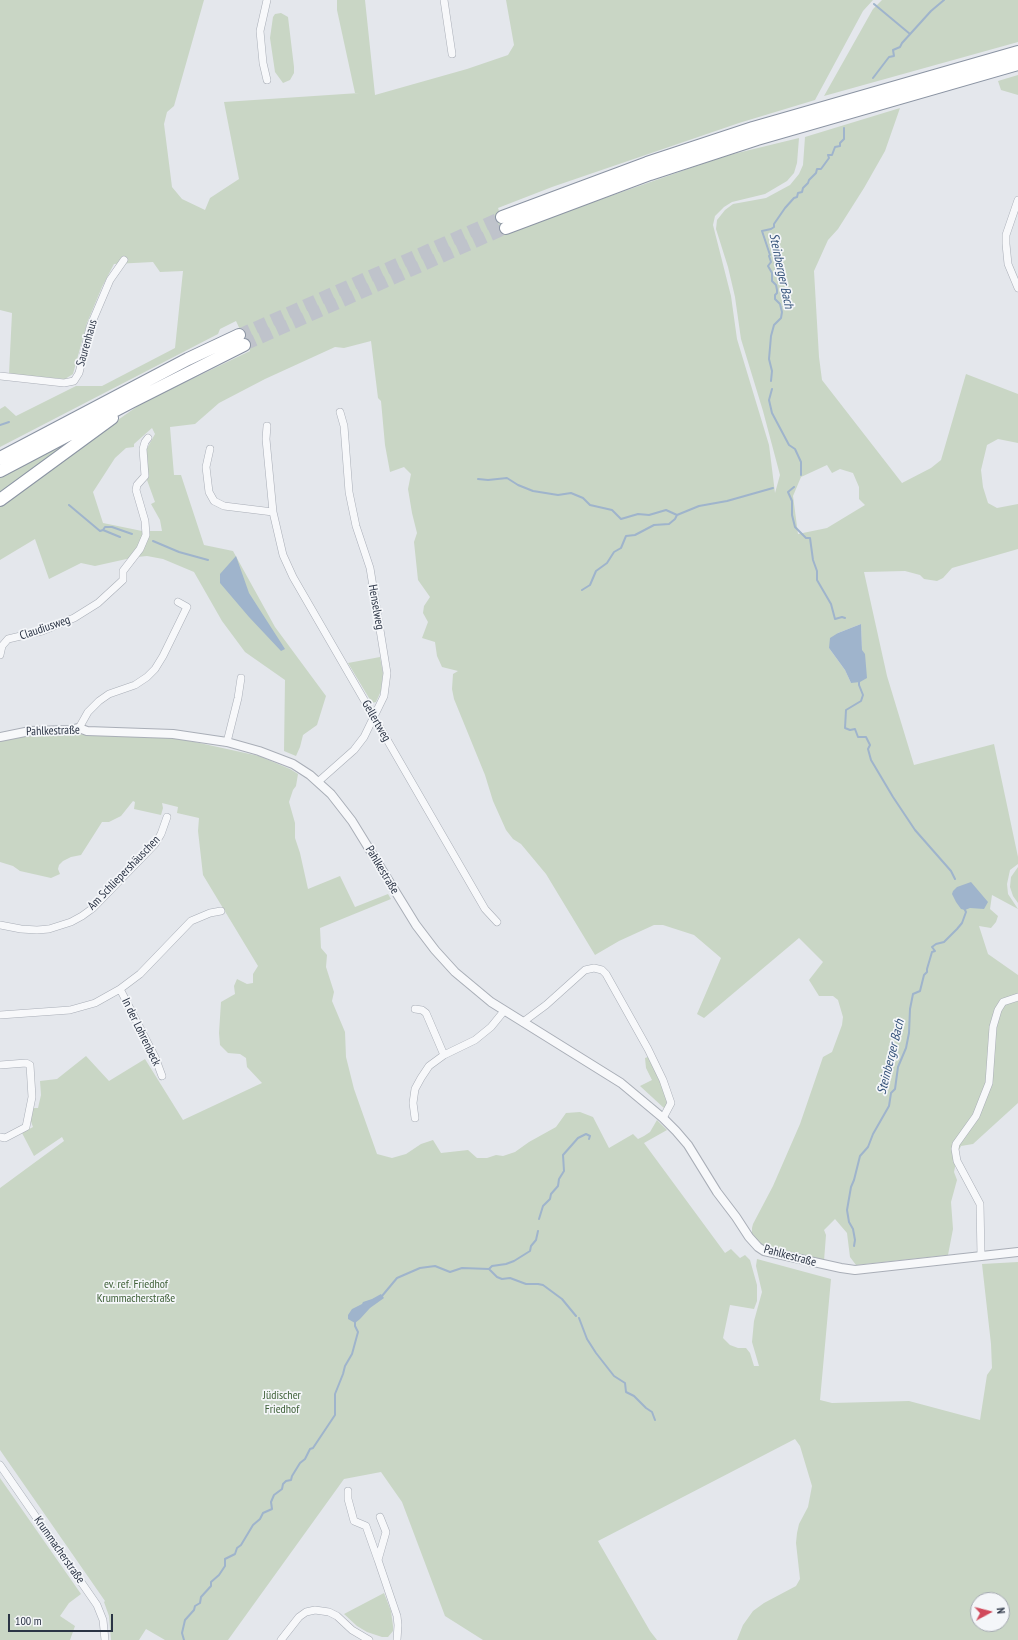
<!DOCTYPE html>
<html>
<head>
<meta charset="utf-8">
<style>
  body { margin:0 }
  #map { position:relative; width:1018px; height:1640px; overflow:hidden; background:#e4e7ec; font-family:"PT Sans Narrow",sans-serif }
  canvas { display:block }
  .north { position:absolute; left:970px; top:1592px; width:40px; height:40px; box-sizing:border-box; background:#f4f6f9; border:1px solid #a4a8b1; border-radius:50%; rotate:83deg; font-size:11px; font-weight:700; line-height:16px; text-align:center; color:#2b3445 }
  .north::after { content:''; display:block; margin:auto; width:14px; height:18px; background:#d1495b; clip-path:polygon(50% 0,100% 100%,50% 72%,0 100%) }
  .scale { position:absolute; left:8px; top:1614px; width:105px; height:18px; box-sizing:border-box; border:2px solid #2b3445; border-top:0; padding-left:5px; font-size:12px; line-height:14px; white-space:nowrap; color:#2b3445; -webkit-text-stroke:3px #f4f6f9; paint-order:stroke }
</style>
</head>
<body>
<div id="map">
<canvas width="1018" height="1640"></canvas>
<div class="north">N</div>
<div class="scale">100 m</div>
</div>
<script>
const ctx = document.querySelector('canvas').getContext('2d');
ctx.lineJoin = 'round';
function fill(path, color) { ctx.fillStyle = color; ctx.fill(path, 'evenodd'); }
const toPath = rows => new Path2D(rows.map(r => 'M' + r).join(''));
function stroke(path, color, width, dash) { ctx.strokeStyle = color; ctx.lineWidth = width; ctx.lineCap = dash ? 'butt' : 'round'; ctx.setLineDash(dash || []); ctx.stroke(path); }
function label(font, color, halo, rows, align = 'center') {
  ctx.font = font + ' "PT Sans Narrow",sans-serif'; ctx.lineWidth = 3.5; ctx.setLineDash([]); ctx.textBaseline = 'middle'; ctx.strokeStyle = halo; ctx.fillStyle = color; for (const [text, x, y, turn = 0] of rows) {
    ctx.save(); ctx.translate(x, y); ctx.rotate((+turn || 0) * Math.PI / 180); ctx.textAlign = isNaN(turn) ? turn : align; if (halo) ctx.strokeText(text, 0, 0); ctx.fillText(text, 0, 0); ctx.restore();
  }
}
const green = toPath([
  [0,0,204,0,174,106,167,112,164,124,172,187,182,199,205,210,210,198,239,179,224,102,359,93,355,93,337,10,337,0,365,0,375,95,467,69,508,55,514,45,506,0,873,0,863,11,815,100,739,123,552,187,498,208,507,232,725,156,799,138,797,163,794,173,787,181,765,194,732,202,724,207,715,216,713,225,731,296,737,339,769,445,775,493,780,475,763,411,741,339,735,297,728,267,716,229,717,220,725,210,733,204,766,198,790,185,799,174,803,165,805,137,900,108,885,151,864,188,838,229,828,240,814,271,819,357,822,380,902,483,931,468,941,460,966,374,1018,394,1018,443,998,439,987,445,981,470,983,487,988,503,997,508,1018,504,1018,549,952,568,943,578,937,581,924,579,920,575,905,571,864,572,887,676,914,765,994,744,1018,857,1018,864,1010,870,1007,884,1008,894,1018,909,992,895,990,909,998,916,996,922,991,928,979,926,988,954,1018,975,1018,995,999,1001,1005,1004,1018,1000,1018,1103,973,1144,961,1146,958,1152,954,1172,957,1180,951,1202,953,1229,948,1255,856,1265,850,1257,847,1233,835,1219,824,1230,826,1235,824,1261,767,1247,756,1241,752,1235,752,1228,753,1224,773,1186,800,1124,823,1057,832,1052,842,1025,843,1017,838,1000,833,996,819,996,809,980,823,962,799,938,704,1018,697,1014,721,958,694,935,663,925,654,925,619,941,595,955,546,874,521,844,513,839,506,830,493,801,485,775,454,699,452,689,453,674,458,671,442,667,437,656,435,642,422,638,428,622,423,613,424,606,430,597,418,580,414,542,417,533,412,513,408,489,411,474,404,467,390,472,385,445,381,401,378,398,371,341,344,348,335,347,265,379,219,403,195,424,170,427,174,475,181,475,204,545,233,551,275,627,326,696,317,725,303,735,300,747,296,756,284,751,285,680,245,652,222,621,194,572,163,559,147,556,137,557,146,543,150,531,162,531,160,520,151,504,155,502,147,480,148,474,146,450,155,434,152,428,134,444,134,447,126,448,115,458,93,492,103,523,142,531,144,534,143,538,131,558,95,566,81,563,49,579,35,539,0,560,0,503,142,403,250,351,236,321,220,329,218,334,0,447,0,409,5,406,16,416,76,386,102,386,175,348,183,271,160,272,153,262,114,264,102,287,87,323,73,374,65,379,9,374,12,313,0,310],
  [827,465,832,473,840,469,853,473,859,487,859,499,865,505,827,528,798,534,793,496,801,477],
  [861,624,862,650,851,683,845,670,829,648,838,633],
  [882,0,1018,0,1018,42,824,96,873,9],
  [281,13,288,17,294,67,294,73,290,80,283,83,275,72,270,38,273,17,275,14],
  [1018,75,1018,95,1001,90,998,81],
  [94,427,0,495,0,478],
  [380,657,383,673,381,691,376,702,372,703,348,663],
  [40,733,172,737,259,756,290,769,298,774,296,786,293,790,289,802,295,823,295,838,300,853,308,889,340,876,355,907,388,894,391,899,320,928,321,948,327,955,326,967,334,992,332,1001,345,1032,346,1057,354,1089,377,1154,392,1158,406,1154,421,1144,433,1140,441,1153,468,1150,477,1158,487,1158,496,1155,503,1156,515,1152,529,1142,556,1127,566,1113,580,1112,593,1117,609,1148,633,1134,638,1139,644,1136,650,1132,657,1120,667,1130,644,1143,725,1253,731,1249,740,1258,745,1255,750,1260,757,1285,757,1301,754,1309,730,1305,723,1338,730,1345,738,1348,746,1348,750,1353,754,1366,759,1366,752,1342,754,1321,762,1292,756,1266,757,1259,831,1279,820,1400,832,1403,909,1401,980,1420,987,1375,992,1368,991,1344,982,1264,1018,1262,1018,1640,737,1640,743,1625,753,1611,764,1603,796,1586,800,1579,796,1543,797,1533,799,1524,808,1507,812,1486,800,1446,795,1439,598,1541,650,1631,657,1640,483,1640,445,1616,402,1502,381,1472,344,1479,228,1640,165,1640,146,1629,139,1640,111,1640,109,1616,104,1602,105,1601,0,1450,0,1188,64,1141,62,1137,34,1156,22,1133,33,1127,30,1119,33,1108,38,1108,41,1095,40,1081,57,1079,86,1056,109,1081,145,1059,183,1120,262,1083,247,1067,246,1058,240,1054,228,1053,220,1045,219,1033,221,1002,235,994,234,986,237,979,247,984,253,983,253,974,258,966,203,875,198,831,199,818,177,813,178,807,162,803,163,808,161,815,134,809,135,802,133,801,121,816,109,822,102,822,81,855,71,857,63,861,59,865,58,869,60,874,51,878,20,871,13,866,0,862,0,741,14,737],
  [978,1600,1002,1600,1002,1624,978,1624],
  [1018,867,1018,903,1013,896,1010,887,1011,877],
  [648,1057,668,1098,665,1109,640,1086,652,1080,646,1068,645,1058],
  [0,1478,81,1594,69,1603,60,1616,75,1626,70,1640,0,1640],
  [384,1593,391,1611,393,1626,393,1631,388,1637,382,1637,367,1632,357,1626,344,1614]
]);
const water = toPath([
  [236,556,249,593,285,649,281,651,249,617,220,583,220,574],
  [861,624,862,650,865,654,867,678,860,682,851,683,845,670,829,648,830,638,838,633],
  [971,882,988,902,984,909,970,908,965,910,961,909,956,902,952,894,953,891,957,887],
  [381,1294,384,1298,370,1308,360,1319,355,1323,348,1319,348,1315,352,1309,362,1304,363,1302,372,1299]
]);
const stream = toPath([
  [874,4,910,34],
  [873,78,889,57,894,56,893,50,900,47,902,43,931,11,944,0],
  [771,381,772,371,769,359,771,336,774,325,781,318,782,312,780,304,775,299,775,295,777,293,777,290,776,285,772,281,772,273,768,266,771,262,769,256,770,255,762,231,771,229,774,227,774,224,785,208,794,198,797,197,798,193,802,192,803,188,808,183,809,180,816,173,817,169,821,169,829,158,828,155,832,155,835,147,840,146,840,143,844,139,844,128],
  [772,389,769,400,772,413,789,445,795,449,801,462,801,475],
  [0,425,9,422],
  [478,479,488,480,507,478,518,485,533,491,558,495,571,493,583,498,590,505,612,510,621,519,638,514,649,515,666,510,677,515,699,506,727,501,773,488],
  [794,487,788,492,792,501,792,515,795,527,806,538,810,538,813,560,817,571,817,580,831,604,835,619,842,617,845,618],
  [69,505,100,531,103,530,105,527,112,527,132,534],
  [103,530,120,537],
  [153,541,179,552,208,560],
  [582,590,590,585,596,571,607,563,614,552,621,548,626,536,635,535,654,525,669,524,675,519,677,515],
  [859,679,859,685,863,695,861,701,846,710,845,728,850,730,855,729,858,737,866,737,870,745,868,749,871,760,893,797,915,830,951,871,955,879],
  [539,1219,543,1206,550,1199,551,1194,558,1186,559,1179,564,1171,563,1155,578,1138,586,1134,590,1136,589,1139],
  [854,1246,855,1240,853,1229,849,1222,847,1210,851,1187,854,1180,860,1156,868,1147,873,1134,889,1106,891,1093,895,1089,898,1067,906,1048,909,1033,910,1009,913,994,920,991,924,975,927,972,927,969,932,952,935,951,932,947,936,944,944,942,957,929,962,923,966,912,964,908],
  [489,1269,497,1277,502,1279,510,1278,526,1284,538,1284,543,1285,562,1299,576,1316],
  [382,1296,397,1278,420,1268,435,1266,450,1272,462,1268,489,1269,492,1266,506,1264,514,1261,530,1251,531,1246,536,1240,538,1231],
  [579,1318,587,1339,596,1353,614,1376,625,1383,626,1392,634,1396,646,1408,652,1412,655,1420],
  [184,1640,182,1633,185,1620,194,1610,195,1606,200,1603,201,1597,211,1586,211,1582,219,1575,225,1566,225,1559,235,1554,237,1548,241,1545,253,1525,260,1519,263,1513,272,1509,271,1502,274,1495,282,1489,283,1484,286,1481,291,1480,292,1476,300,1463,305,1459,310,1449,313,1448,335,1415,335,1394,343,1374,345,1366,352,1354,358,1332,355,1326,355,1322]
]);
const motorwayTunnel = toPath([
  [239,335,502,217],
  [244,345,506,228]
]);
const minor = toPath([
  [267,0,260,31,263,63,267,80],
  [444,0,452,54],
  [1018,200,1006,235,1006,244,1008,264,1018,288],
  [0,376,64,383,74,381,79,373,90,327,110,280,124,260],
  [267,426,266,439,273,512,283,555,293,577,485,909,497,922],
  [210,449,206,467,209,492,214,501,224,506,273,512],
  [0,655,2,646,8,639,42,631,74,618,98,603,123,580,123,571,140,549,146,535,145,521,136,490,137,485,145,476,143,449,145,442,148,438],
  [79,728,88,712,99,701,109,694,135,685,147,677,155,669,163,656,187,607,178,602],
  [227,742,238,698,241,678],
  [319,781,354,750,364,737,384,696,387,673,370,568,356,526,349,492,344,426,340,412],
  [0,925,21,929,37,930,49,929,71,922,82,916,93,908,155,844,161,834,167,817],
  [120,989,155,1057,162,1076],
  [415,1009,422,1010,426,1013,444,1055],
  [0,1015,70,1010,95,1003,120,989,140,974,191,921,210,913,221,911],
  [523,1022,546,1005,585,970,594,968,602,970,606,974,648,1049,663,1080,671,1103,663,1118],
  [0,1065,26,1063,30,1065,32,1097,26,1127,5,1138,0,1137],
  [415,1118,413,1103,415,1089,421,1078,429,1066,444,1055,475,1040,491,1027,504,1011],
  [981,1256,980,1204,957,1161,955,1149,956,1144,976,1116,989,1083,993,1027,998,1010,1003,1002,1018,997],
  [0,1465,97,1605,103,1620,105,1640],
  [348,1491,348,1499,354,1521,366,1526,378,1560],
  [380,1517,386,1532,378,1560,397,1616,398,1625,397,1640],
  [281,1640,299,1617,306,1612,315,1610,329,1612,337,1616,352,1630,369,1640]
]);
const tertiary = toPath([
  [0,737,30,731,70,730,79,728,87,731,173,734,227,742,259,751,293,764,310,775,331,794,352,821,416,925,435,950,455,972,491,1002,621,1083,663,1118,676,1131,688,1145,717,1192,736,1217,749,1237,758,1247,764,1251,841,1268,855,1270,1018,1252]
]);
const motorway = toPath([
  [502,217,647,163,753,128,1018,52],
  [506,228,650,174,757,139,1018,64],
  [0,458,188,359,239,335],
  [0,471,131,402,244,345],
  [0,500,112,418]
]);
const streetNames = [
  ["Saurenhaus",87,343,-74],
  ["Henselweg",376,607,80],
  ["Claudiusweg",45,628,-19],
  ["Gellertweg",376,721,60],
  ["Pahlkestraße",53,731,-2],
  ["Pahlkestraße",382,870,59],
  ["Am Schliepershäuschen",124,873,-46],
  ["In der Lohrenbeck",141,1032,64],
  ["Pahlkestraße",790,1256,15],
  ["Krummacherstraße",59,1550,55]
];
const parkNames = [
  ["ev. ref. Friedhof",136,1285],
  ["Krummacherstraße",136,1299],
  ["Jüdischer",282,1396],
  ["Friedhof",282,1410]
];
const waterNames = [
  ["Steinberger Bach",781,271,78],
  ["Steinberger Bach",891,1057,-76]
];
fill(green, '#c9d6c5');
fill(water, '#9fb4cc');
stroke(stream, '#9fb4cc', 2);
stroke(motorwayTunnel, '#bfc3cb', 12, [12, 6]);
stroke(minor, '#a9aeb7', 8);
stroke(tertiary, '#a9aeb7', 10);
stroke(motorway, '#8b94a3', 14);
stroke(minor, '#f7f8fa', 7);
stroke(tertiary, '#f7f8fa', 8);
stroke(motorway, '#fff', 12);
label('12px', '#2b3445', '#f4f6f9', streetNames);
label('12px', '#3f6138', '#f4f6f9', parkNames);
label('italic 13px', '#34527a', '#f4f6f9', waterNames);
</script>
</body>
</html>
